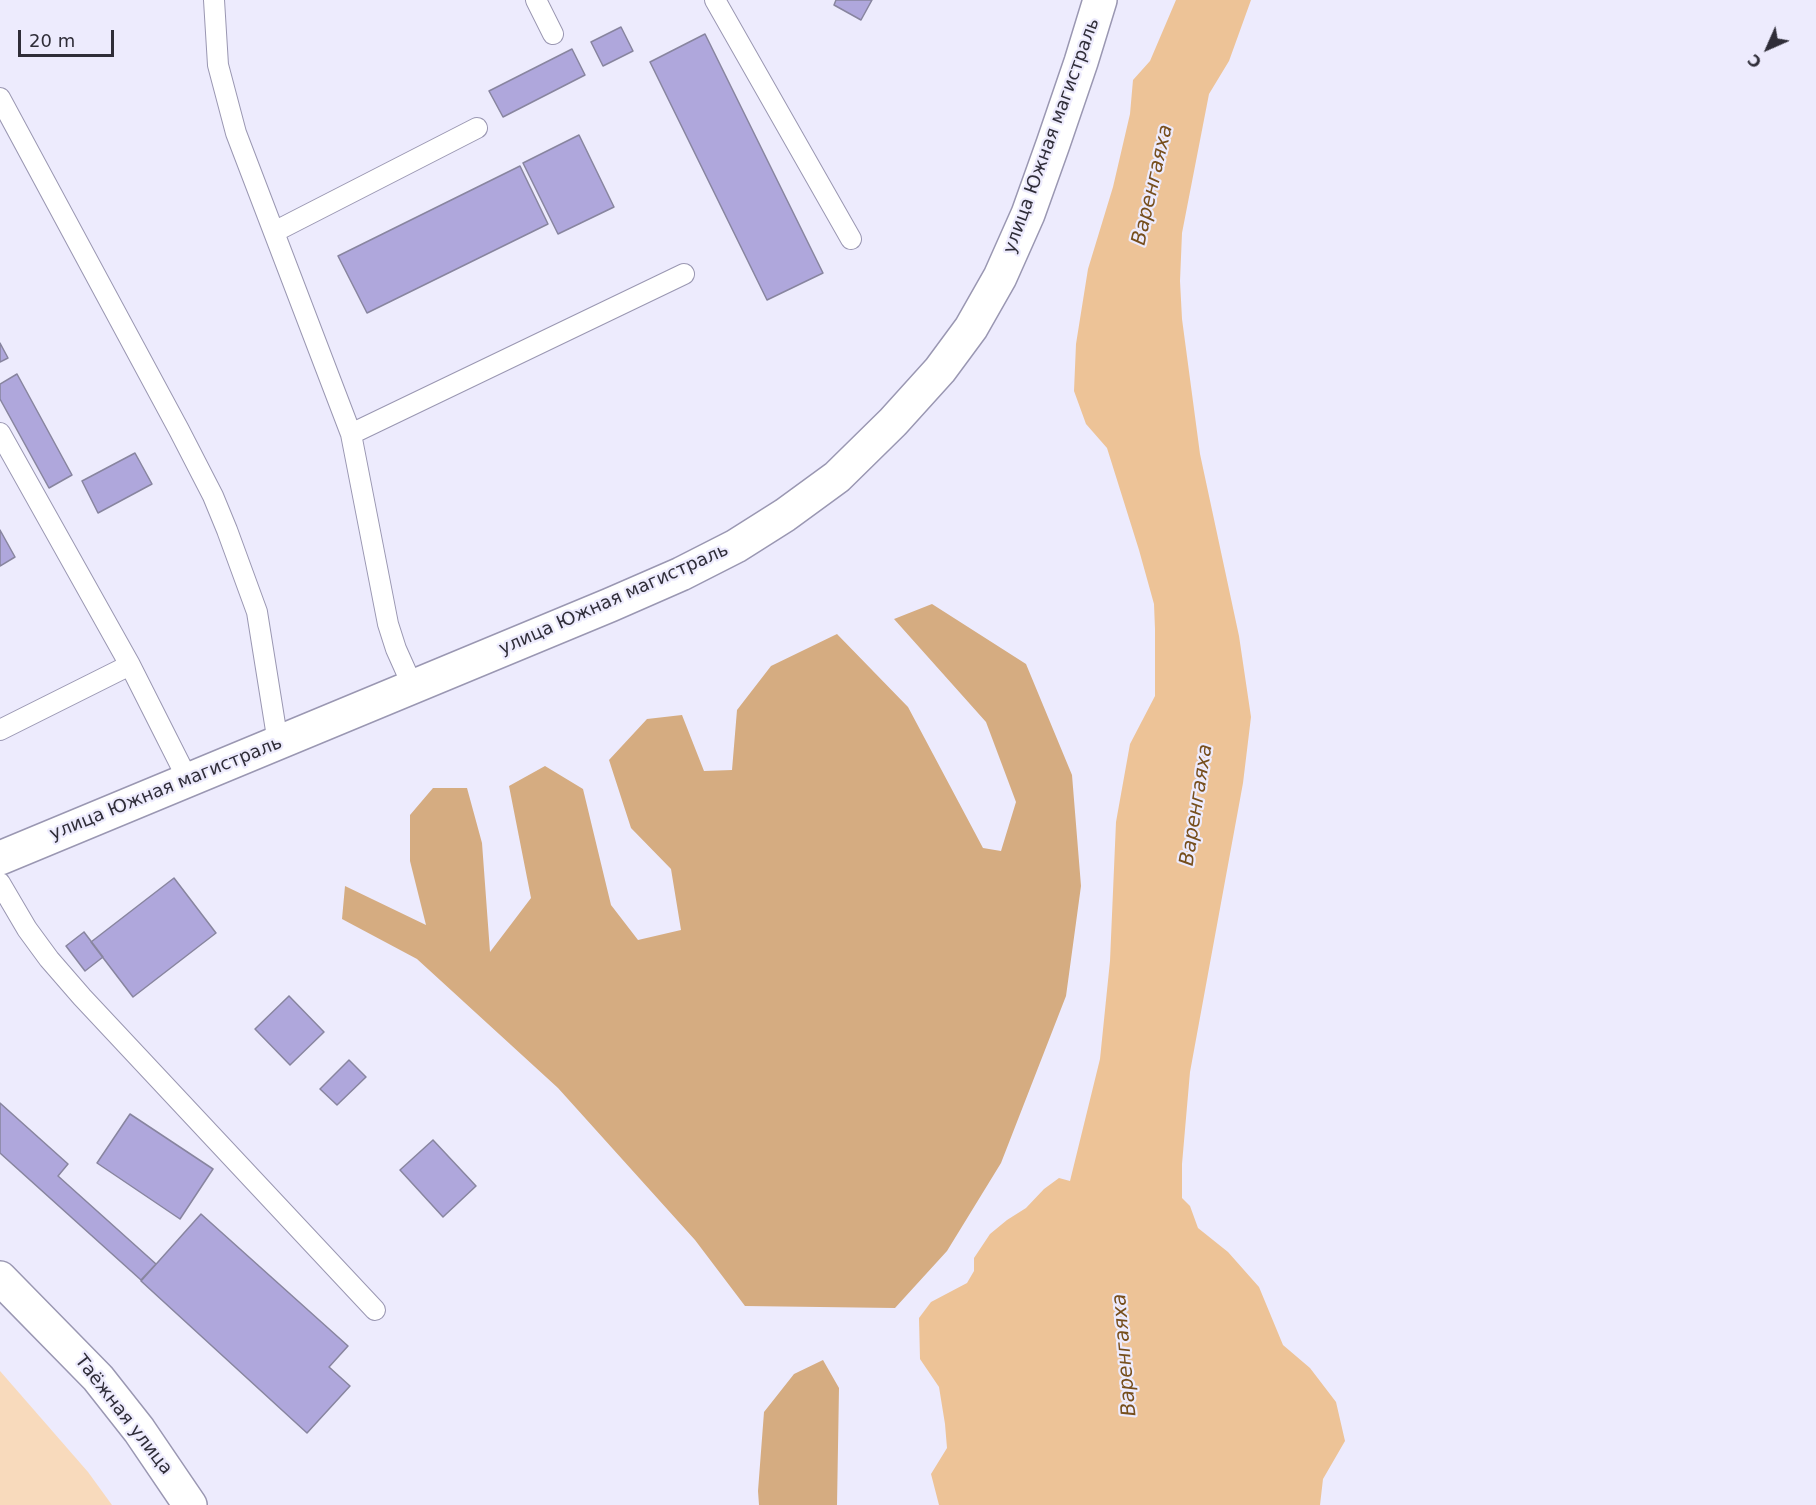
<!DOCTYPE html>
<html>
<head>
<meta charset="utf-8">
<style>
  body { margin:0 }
  #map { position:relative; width:1816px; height:1505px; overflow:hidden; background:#edebfd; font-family:"DejaVu Sans",sans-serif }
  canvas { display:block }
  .north { position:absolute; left:1738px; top:18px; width:60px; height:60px; -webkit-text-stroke:4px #edebfd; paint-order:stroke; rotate:225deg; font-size:16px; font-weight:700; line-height:24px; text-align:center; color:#2f2d38 }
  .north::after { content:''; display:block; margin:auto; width:21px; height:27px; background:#2f2d38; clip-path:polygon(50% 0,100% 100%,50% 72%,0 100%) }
  .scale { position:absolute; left:18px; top:30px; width:96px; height:27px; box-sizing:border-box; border:3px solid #2f2d38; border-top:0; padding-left:8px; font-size:18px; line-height:21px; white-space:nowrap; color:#2f2d38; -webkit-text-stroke:4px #edebfd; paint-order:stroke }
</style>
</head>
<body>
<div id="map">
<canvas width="1816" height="1505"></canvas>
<div class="north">С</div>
<div class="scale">20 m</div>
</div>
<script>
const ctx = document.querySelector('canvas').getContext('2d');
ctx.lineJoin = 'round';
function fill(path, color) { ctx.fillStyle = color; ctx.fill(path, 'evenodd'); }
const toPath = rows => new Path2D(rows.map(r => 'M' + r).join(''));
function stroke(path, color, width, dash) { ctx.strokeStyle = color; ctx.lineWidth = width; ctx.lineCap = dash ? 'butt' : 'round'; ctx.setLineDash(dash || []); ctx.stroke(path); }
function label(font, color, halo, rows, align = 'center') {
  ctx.font = font + ' "DejaVu Sans",sans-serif'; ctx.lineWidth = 4.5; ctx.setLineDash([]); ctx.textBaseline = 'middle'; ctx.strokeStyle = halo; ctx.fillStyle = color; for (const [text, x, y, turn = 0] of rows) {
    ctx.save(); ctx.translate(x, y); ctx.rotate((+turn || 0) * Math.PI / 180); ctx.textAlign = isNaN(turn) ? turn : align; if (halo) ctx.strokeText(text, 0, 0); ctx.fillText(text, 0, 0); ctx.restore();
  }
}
const green = toPath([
  [0,1371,88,1472,112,1505,0,1505]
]);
const forest = toPath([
  [932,604,1026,664,1072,775,1081,886,1066,996,1001,1163,947,1251,895,1308,745,1306,695,1240,558,1088,417,959,342,919,345,886,426,925,410,861,410,815,433,788,467,788,482,843,490,952,531,898,509,786,545,766,583,789,611,905,638,940,681,930,671,869,631,828,609,760,647,719,682,715,704,771,732,770,737,710,771,666,837,634,908,707,983,848,1001,851,1016,802,986,722,894,619],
  [823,1360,839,1388,837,1505,759,1505,758,1491,764,1412,794,1374]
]);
const water = toPath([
  [1176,0,1251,0,1229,61,1209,94,1182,233,1180,281,1182,319,1200,454,1239,636,1251,717,1243,783,1190,1072,1182,1164,1182,1198,1190,1206,1198,1228,1228,1252,1259,1287,1283,1345,1310,1368,1336,1402,1345,1441,1323,1479,1320,1505,939,1505,931,1474,947,1448,945,1424,939,1387,920,1359,919,1318,931,1302,967,1283,974,1271,974,1258,990,1234,1007,1220,1026,1208,1044,1189,1059,1178,1070,1181,1100,1059,1110,961,1116,822,1130,744,1155,696,1155,629,1154,604,1139,550,1107,448,1086,424,1074,391,1076,344,1088,269,1113,187,1130,114,1133,80,1150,61]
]);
const building = toPath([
  [836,0,872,0,861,20,834,5,836,0],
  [621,27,633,51,603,66,591,42,621,27],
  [705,34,823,273,767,300,650,62,705,34],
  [572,49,585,75,503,117,489,91,572,49],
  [579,135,614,207,558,234,523,163,579,135],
  [520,166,548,224,367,313,338,256,520,166],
  [0,343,8,358,0,362,0,343],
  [17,374,72,475,49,488,0,399,0,384,17,374],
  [135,453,152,484,98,513,82,481,135,453],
  [0,530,15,557,0,566,0,530],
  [174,878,216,933,133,997,91,942,174,878],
  [84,932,103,957,85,971,66,946,84,932],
  [289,996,324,1032,290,1065,255,1029,289,996],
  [349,1060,366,1077,337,1105,320,1089,349,1060],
  [0,1103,68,1164,58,1176,156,1264,141,1280,0,1153,0,1103],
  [130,1114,213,1169,180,1219,97,1163,130,1114],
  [433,1140,476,1186,443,1217,400,1170,433,1140],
  [201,1214,348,1346,329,1367,350,1386,307,1433,141,1281,201,1214]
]);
const lane = toPath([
  [214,0,218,65,236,133,351,434,388,624,396,649,413,687],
  [536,0,553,34],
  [715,0,851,239],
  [0,98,179,430,213,496,227,530,257,612,278,743],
  [274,232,477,128],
  [0,433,130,665,188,780],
  [351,434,684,274],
  [0,730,130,665],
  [0,883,27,929,49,959,82,997,375,1310]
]);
const highway = toPath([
  [0,858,610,605,681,574,736,546,785,515,837,477,893,422,940,370,971,328,1000,277,1028,214,1053,144,1081,62,1100,0],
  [0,1278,98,1378,139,1430,190,1505]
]);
const streetNames = [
  ["улица Южная магистраль",1052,136,-70],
  ["улица Южная магистраль",614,600,-24],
  ["улица Южная магистраль",166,789,-22],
  ["Таёжная улица",123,1415,52]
];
const waterNames = [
  ["Варенгаяха",1153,185,-77],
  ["Варенгаяха",1197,805,-81],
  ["Варенгаяха",1125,1355,-95]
];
fill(green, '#f8dabc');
fill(forest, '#d5ac81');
fill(water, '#edc397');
fill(building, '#afa7dc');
stroke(building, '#88859f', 1.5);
stroke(lane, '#9a97b2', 22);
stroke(highway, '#9a97b2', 36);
stroke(lane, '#fff', 20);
stroke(highway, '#fff', 33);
label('18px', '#2f2d38', '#edebfd', streetNames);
label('italic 20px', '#764e1c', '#edebfd', waterNames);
</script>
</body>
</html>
